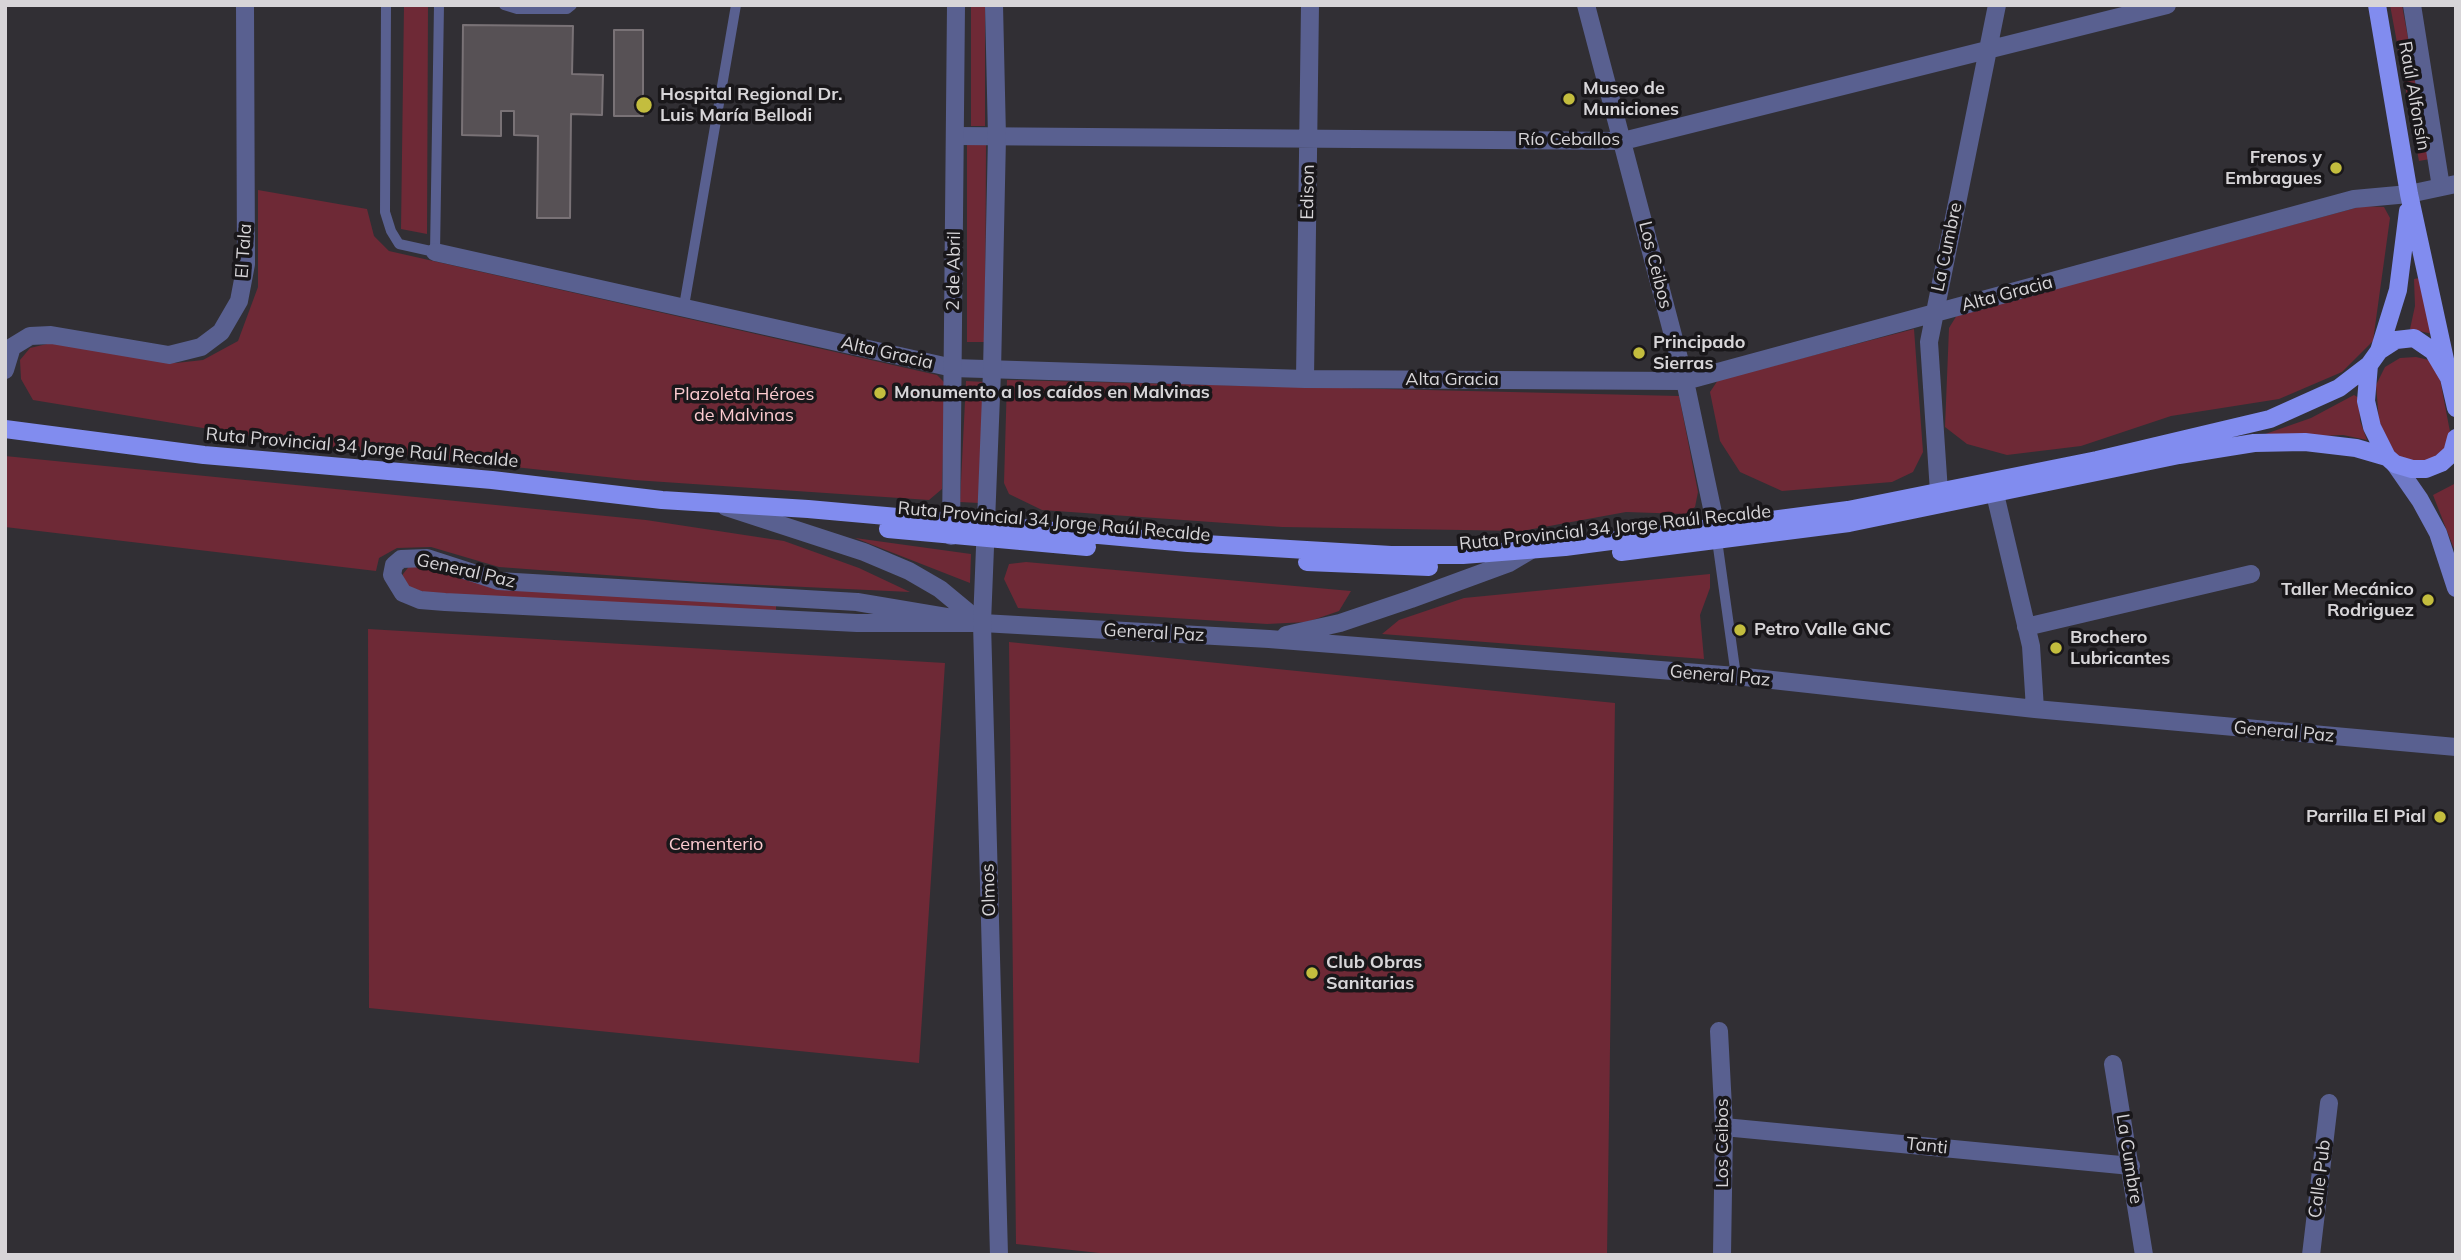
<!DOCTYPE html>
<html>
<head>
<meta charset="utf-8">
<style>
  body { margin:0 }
  #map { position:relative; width:2461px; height:1260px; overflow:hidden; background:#312f34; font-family:Mulish,sans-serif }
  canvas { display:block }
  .frame { position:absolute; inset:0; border:7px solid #d7d5d8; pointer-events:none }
</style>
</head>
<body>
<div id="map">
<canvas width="2461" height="1260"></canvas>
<div class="frame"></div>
</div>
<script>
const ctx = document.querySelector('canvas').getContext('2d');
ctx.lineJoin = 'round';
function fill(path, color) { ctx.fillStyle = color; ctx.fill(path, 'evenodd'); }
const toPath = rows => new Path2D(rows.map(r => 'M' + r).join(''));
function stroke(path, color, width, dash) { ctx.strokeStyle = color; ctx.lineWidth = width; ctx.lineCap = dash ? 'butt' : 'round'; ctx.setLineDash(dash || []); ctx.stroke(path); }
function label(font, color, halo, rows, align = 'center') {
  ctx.font = font + ' Mulish,sans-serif'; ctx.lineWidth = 7; ctx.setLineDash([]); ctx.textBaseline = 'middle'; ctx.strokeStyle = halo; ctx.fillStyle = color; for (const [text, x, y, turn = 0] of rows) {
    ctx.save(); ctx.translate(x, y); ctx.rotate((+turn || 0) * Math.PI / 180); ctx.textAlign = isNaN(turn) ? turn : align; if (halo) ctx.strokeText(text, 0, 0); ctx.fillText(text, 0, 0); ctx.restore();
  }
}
const green = toPath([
  [404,5,428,5,427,234,401,229],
  [971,5,985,5,985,126,971,126],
  [2390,5,2402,5,2430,159,2419,161],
  [967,145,986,145,985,342,967,342],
  [258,190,367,209,374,236,389,251,937,375,945,383,942,489,929,500,634,480,294,443,33,400,21,379,20,360,30,348,51,343,176,363,203,360,238,341,258,287],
  [2363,206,2384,207,2390,218,2373,341,2342,372,2279,399,2171,416,2081,446,2007,455,1967,444,1945,427,1949,328,1957,315],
  [2424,277,2437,335,2410,329,2415,306,2414,279],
  [1914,329,1923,452,1913,472,1892,482,1782,491,1740,472,1720,441,1710,392,1718,380],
  [2416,357,2429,360,2439,374,2451,437,2437,462,2406,464,2391,451,2379,421,2376,385,2385,367,2400,358],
  [1007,380,1679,396,1698,492,1695,507,1685,514,1626,512,1522,531,1282,527,1042,510,1009,494,1004,483],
  [966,381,985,382,979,503,960,502],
  [2354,395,2359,398,2360,421,2367,440,2343,435,2251,439,2311,418],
  [5,456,646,520,784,541,859,568,910,592,700,582,499,567,431,547,397,548,379,558,376,571,5,527],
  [2456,483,2456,554,2433,495],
  [855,538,971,554,970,583],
  [1026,562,1351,591,1339,611,1307,622,1267,624,1018,608,1004,579,1009,564],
  [411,564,776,606,776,614,432,595,403,585,403,574],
  [1710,574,1710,588,1700,615,1704,659,1382,634,1399,620,1464,598],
  [368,629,945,663,919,1063,369,1008],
  [1009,642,1615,703,1607,1255,1118,1255,1016,1244]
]);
const building = toPath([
  [463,25,573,26,572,74,603,75,602,115,571,114,570,218,537,218,538,136,514,135,514,111,501,111,501,136,462,135,463,25],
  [614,30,643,30,643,116,614,116,614,30]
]);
const service = toPath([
  [386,5,385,212,391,231,399,244,435,252,439,5],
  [504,5,517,9,567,9,572,5],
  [684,306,736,5],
  [1717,540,1736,676]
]);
const minor = toPath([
  [1586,5,1685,381,1716,527],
  [2412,5,2441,187],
  [956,136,1623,141,2167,5],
  [435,252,953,368,1305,379,1685,381,2354,199,2409,194,2456,184],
  [5,370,12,347,30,336,51,335,169,355,201,347,221,332,239,301,246,264,245,5],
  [1305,379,1310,5],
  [1939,492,1929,342,1997,5],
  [1995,494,2031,646,2035,709],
  [726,507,864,552,909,571,940,589,981,623],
  [982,623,857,602,498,581,427,558,401,559,394,565,392,575,403,593,420,600,445,602,857,623,982,623,1269,639,1736,676,2035,709,2456,747],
  [2026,627,2251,574],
  [1286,635,1340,623,1411,599,1509,563,1531,550],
  [1719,1031,1724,1127,1722,1255],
  [2113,1064,2144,1255],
  [1724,1127,2131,1166],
  [2311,1255,2329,1103]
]);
const tertiary = toPath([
  [994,5,997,137,992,371,982,623,999,1255],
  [951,536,956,5]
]);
const secondary = toPath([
  [2395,464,2420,500,2438,533,2456,588]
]);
const primary = toPath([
  [2377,5,2409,194,2449,378],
  [2379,351,2398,290,2408,211],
  [2456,408,2449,378,2433,351,2414,338,2396,340,2379,351,2369,365,2366,401,2372,427,2387,457,2395,464,2412,469,2426,469,2441,463,2452,453,2456,438],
  [5,429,204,455,492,480,662,500,808,509,1188,543,1391,555,1463,555,1565,547,1848,510,2097,460,2270,419,2339,388,2369,365],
  [888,529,1087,547],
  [1621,552,1849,523,2179,455,2254,443,2305,442,2356,448,2387,457],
  [1307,562,1429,567]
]);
const markers = [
  [1569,99,7,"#c3bd3e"],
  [644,105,9,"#c3bd3e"],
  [2336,168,7,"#c3bd3e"],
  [1639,353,7,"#c3bd3e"],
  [880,393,7,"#c3bd3e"],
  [2428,600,7,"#c3bd3e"],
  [1740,630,7,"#c3bd3e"],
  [2056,648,7,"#c3bd3e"],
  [2440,817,7,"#c3bd3e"],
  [1312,973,7,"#c3bd3e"]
];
const poiNames = [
  ["Museo de",1583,89],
  ["Municiones",1583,110],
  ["Hospital Regional Dr.",660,95],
  ["Luis María Bellodi",660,116],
  ["Frenos y",2322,158,"right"],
  ["Embragues",2322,179,"right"],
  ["Principado",1653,343],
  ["Sierras",1653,364],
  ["Monumento a los caídos en Malvinas",894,393],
  ["Taller Mecánico",2414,590,"right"],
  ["Rodriguez",2414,611,"right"],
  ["Petro Valle GNC",1754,630],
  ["Brochero",2070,638],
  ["Lubricantes",2070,659],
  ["Parrilla El Pial",2426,817,"right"],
  ["Club Obras",1326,963],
  ["Sanitarias",1326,984]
];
const streetNames = [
  ["Raúl Alfonsín",2414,96,80],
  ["Río Ceballos",1569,140],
  ["Edison",1308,192,-89],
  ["La Cumbre",1947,247,-78],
  ["El Tala",244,251,-86],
  ["Los Ceibos",1655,265,76],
  ["2 de Abril",954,271,-89],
  ["Alta Gracia",2007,294,-15],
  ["Alta Gracia",887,353,13],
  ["Alta Gracia",1452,380],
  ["Ruta Provincial 34 Jorge Raúl Recalde",362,448,5],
  ["Ruta Provincial 34 Jorge Raúl Recalde",1054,522,5],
  ["Ruta Provincial 34 Jorge Raúl Recalde",1615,528,-6],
  ["General Paz",466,571,13],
  ["General Paz",1154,633,3],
  ["General Paz",1720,676,5],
  ["General Paz",2284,732,5],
  ["Olmos",989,890,-92],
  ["Los Ceibos",1723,1143,-90],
  ["Tanti",1927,1146,6],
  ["La Cumbre",2129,1159,81],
  ["Calle Pub",2320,1179,-83]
];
const parkNames = [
  ["Plazoleta Héroes",744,395],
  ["de Malvinas",744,416],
  ["Cementerio",716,845]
];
fill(green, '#6e2936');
fill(building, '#575155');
stroke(building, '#797276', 2);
stroke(service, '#596090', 10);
stroke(minor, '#596090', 18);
stroke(tertiary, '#596090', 18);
stroke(secondary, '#6f79c6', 18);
stroke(primary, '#818cef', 18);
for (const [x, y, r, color] of markers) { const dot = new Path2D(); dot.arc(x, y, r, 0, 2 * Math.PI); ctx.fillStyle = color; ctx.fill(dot); stroke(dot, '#19171a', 2.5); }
label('bold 18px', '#d7d5d8', '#19171a', poiNames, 'left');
label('18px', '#d7d5d8', '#19171a', streetNames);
label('18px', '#fccbd0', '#19171a', parkNames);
</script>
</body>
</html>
